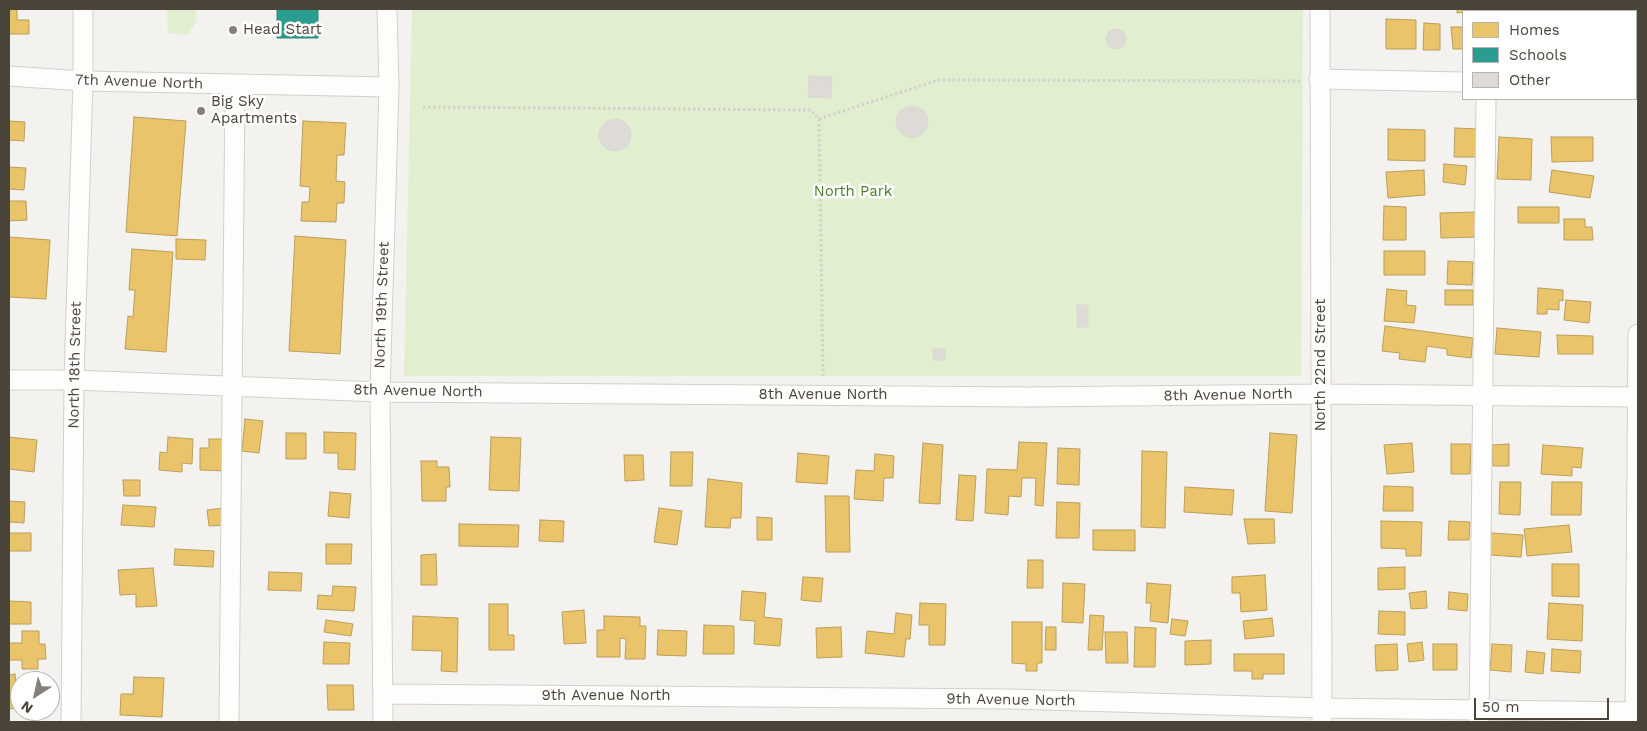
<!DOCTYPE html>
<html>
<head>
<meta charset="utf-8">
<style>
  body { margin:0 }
  #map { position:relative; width:1647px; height:731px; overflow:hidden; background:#f4f2ee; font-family:"Work Sans",sans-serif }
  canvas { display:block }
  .frame { position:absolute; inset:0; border:10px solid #4b4439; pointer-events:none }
  .legend { position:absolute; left:1462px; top:10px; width:175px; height:90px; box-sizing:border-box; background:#fff; border:1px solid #b7b4b0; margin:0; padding:6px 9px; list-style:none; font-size:15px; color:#4b4439 }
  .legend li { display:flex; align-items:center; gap:10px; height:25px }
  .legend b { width:25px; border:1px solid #b7b4b0 }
  .north { position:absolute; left:10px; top:671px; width:50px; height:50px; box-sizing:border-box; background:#fff; border:1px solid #b7b4b0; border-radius:50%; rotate:215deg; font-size:14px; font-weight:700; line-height:20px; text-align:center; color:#4b4439 }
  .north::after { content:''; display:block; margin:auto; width:18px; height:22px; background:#868178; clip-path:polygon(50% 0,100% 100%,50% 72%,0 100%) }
  .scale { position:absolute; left:1474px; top:698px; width:135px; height:22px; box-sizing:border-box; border:2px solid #4b4439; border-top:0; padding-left:6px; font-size:15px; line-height:18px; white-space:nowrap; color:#4b4439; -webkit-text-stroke:4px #fff; paint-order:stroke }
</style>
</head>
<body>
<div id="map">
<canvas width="1647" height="731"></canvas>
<div class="frame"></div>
<ul class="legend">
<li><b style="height:14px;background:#e9c46a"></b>Homes</li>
<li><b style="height:14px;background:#2a9d8f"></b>Schools</li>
<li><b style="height:14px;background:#dedbd6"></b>Other</li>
</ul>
<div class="north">N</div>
<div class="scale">50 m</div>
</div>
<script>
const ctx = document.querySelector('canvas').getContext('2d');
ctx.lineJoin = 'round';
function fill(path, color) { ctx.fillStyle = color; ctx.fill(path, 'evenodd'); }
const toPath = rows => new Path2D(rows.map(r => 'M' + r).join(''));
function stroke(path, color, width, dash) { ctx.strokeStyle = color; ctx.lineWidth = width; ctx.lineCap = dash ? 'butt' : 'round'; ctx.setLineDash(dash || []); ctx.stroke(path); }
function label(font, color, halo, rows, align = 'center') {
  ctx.font = font + ' "Work Sans",sans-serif'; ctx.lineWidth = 5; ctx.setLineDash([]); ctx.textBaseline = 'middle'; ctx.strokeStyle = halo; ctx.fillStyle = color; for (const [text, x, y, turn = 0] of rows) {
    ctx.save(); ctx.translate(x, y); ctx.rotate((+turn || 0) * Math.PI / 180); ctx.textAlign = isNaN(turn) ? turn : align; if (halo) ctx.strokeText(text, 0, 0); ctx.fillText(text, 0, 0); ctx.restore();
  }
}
const green = toPath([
  [167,9,195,9,197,20,188,35,168,33],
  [412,9,1303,9,1301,376,404,376]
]);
const homes = toPath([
  [9,9,17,9,17,20,29,20,29,34,9,34,9,9],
  [1457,9,1476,9,1476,11,1457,13,1457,9],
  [1564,9,1586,9,1586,11,1564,11,1564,9],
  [1386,19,1416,20,1416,49,1386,49,1386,19],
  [1424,23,1440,24,1440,50,1423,50,1424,23],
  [1451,27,1463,27,1463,49,1453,49,1451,27],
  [134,117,186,121,177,236,126,232,134,117],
  [9,121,25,122,24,141,9,140,9,121],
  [303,121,346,123,344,155,337,155,336,181,345,182,344,203,337,203,336,222,301,221,302,202,309,202,310,187,300,186,303,121],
  [1455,128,1478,129,1477,157,1454,157,1455,128],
  [1388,129,1425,130,1425,161,1388,160,1388,129],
  [1499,137,1532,139,1531,180,1497,179,1499,137],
  [1551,137,1593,137,1593,161,1552,162,1551,137],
  [1444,164,1467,166,1465,185,1443,182,1444,164],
  [9,167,26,168,24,190,9,189,9,167],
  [1424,170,1425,195,1388,198,1386,172,1424,170],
  [1552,170,1594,176,1590,198,1549,192,1552,170],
  [9,201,26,201,27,220,9,221,9,201],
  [1384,206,1406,207,1406,240,1383,240,1384,206],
  [1518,207,1559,207,1559,223,1518,223,1518,207],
  [1477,212,1478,237,1441,238,1440,213,1477,212],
  [1564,219,1585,219,1585,227,1592,227,1593,240,1564,240,1564,219],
  [295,236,346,240,340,354,289,351,295,236],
  [9,237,50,240,46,299,9,297,9,237],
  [176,239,206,240,205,260,176,259,176,239],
  [132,249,173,252,166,352,125,349,128,316,133,317,135,290,129,290,132,249],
  [1384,251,1425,251,1425,275,1384,275,1384,251],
  [1448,261,1473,262,1472,285,1447,284,1448,261],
  [1538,288,1563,290,1563,301,1559,300,1559,310,1547,309,1547,314,1537,314,1538,288],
  [1387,289,1407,291,1406,305,1416,306,1414,323,1384,321,1387,289],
  [1445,290,1473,290,1473,305,1445,305,1445,290],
  [1566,300,1591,302,1589,323,1564,320,1566,300],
  [1385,326,1473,338,1471,358,1447,355,1447,349,1427,346,1425,362,1399,359,1400,353,1382,351,1385,326],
  [1497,328,1541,332,1539,357,1495,354,1497,328],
  [1557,335,1593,336,1593,354,1558,354,1557,335],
  [245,419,263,421,259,453,242,451,245,419],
  [324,432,356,433,355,470,338,469,338,453,324,453,324,432],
  [286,433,306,433,306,459,286,459,286,433],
  [1270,433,1297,435,1292,513,1265,511,1270,433],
  [9,437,37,440,34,472,9,469,9,437],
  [168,437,193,439,192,464,182,463,182,472,159,470,160,452,167,453,168,437],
  [491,437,521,438,519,491,489,490,491,437],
  [209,439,225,439,225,471,200,470,200,448,209,448,209,439],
  [1019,442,1047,443,1043,506,1035,505,1036,478,1022,478,1021,497,1009,496,1008,515,985,513,987,469,1017,470,1019,442],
  [923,443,943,445,940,504,919,503,923,443],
  [1412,443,1414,472,1387,474,1384,445,1412,443],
  [1451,444,1471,444,1470,474,1451,474,1451,444],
  [1509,444,1509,466,1493,466,1492,445,1509,444],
  [1543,445,1583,448,1581,468,1572,467,1572,476,1541,474,1543,445],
  [1058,448,1080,449,1079,485,1057,484,1058,448],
  [1142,451,1167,452,1165,528,1141,527,1142,451],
  [671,452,693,452,692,486,670,486,671,452],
  [798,453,829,456,827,484,796,482,798,453],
  [875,454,894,456,893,478,884,478,883,501,854,499,856,470,874,471,875,454],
  [624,455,643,455,644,480,625,481,624,455],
  [421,461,437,461,437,467,449,467,450,487,446,487,446,501,422,501,421,461],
  [959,475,976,476,973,521,956,520,959,475],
  [708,479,742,483,741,518,731,518,730,528,705,527,708,479],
  [123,480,140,480,140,496,124,496,123,480],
  [1500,482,1521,482,1520,515,1499,514,1500,482],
  [1552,482,1582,482,1581,515,1551,515,1552,482],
  [1384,486,1413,487,1413,511,1383,511,1384,486],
  [1185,487,1234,490,1232,515,1184,512,1185,487],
  [330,492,351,494,349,518,328,516,330,492],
  [825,496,849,496,850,552,826,552,825,496],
  [9,501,25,502,24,523,10,522,9,501],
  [1057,502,1080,503,1079,538,1056,538,1057,502],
  [123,505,156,507,154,527,121,525,123,505],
  [224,508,225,525,209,526,207,510,224,508],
  [659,508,682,511,677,545,654,542,659,508],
  [757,517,772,518,772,540,757,540,757,517],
  [1244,519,1274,519,1275,543,1248,544,1244,519],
  [540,520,564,521,563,542,539,541,540,520],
  [1381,521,1422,522,1421,556,1406,556,1406,549,1381,548,1381,521],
  [1449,521,1470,522,1469,540,1448,540,1449,521],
  [459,524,519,525,518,547,459,546,459,524],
  [1569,525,1572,552,1527,556,1524,529,1569,525],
  [1093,530,1135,530,1135,551,1093,550,1093,530],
  [9,533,31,533,31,551,9,551,9,533],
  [1491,533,1523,535,1521,557,1489,555,1491,533],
  [326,544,352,544,351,564,326,564,326,544],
  [175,549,214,551,213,567,174,565,175,549],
  [436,554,437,585,421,585,421,555,436,554],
  [1028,560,1043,560,1043,588,1027,588,1028,560],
  [1552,564,1579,564,1579,597,1552,596,1552,564],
  [1405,567,1405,589,1378,590,1378,568,1405,567],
  [153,568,157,606,136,607,136,594,120,595,118,570,153,568],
  [269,572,302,573,301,591,268,590,269,572],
  [1265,575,1267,610,1241,612,1240,593,1232,593,1232,577,1265,575],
  [803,577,823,578,821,602,801,600,803,577],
  [1063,583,1085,584,1083,623,1062,622,1063,583],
  [1147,583,1171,585,1168,623,1150,621,1151,603,1146,603,1147,583],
  [333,586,356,587,354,611,317,609,318,595,332,596,333,586],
  [742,591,766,593,764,617,782,619,780,646,754,644,755,621,740,620,742,591],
  [1426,591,1427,608,1411,609,1409,593,1426,591],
  [1449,592,1468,594,1467,611,1448,609,1449,592],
  [9,601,31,602,31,624,9,624,9,601],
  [920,603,946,604,945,645,929,645,929,625,919,625,920,603],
  [1549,603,1583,605,1582,641,1547,639,1549,603],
  [489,604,508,604,508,635,514,635,514,650,489,650,489,604],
  [584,610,586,643,564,644,562,612,584,610],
  [1379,611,1405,612,1405,635,1378,634,1379,611],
  [896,613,912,615,910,639,906,639,904,657,865,653,867,631,894,634,896,613],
  [1090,615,1104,616,1102,650,1088,650,1090,615],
  [413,616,458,618,457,672,441,671,442,651,412,650,413,616],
  [604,616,640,617,640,626,646,626,645,659,625,659,626,639,620,638,620,657,597,657,597,630,604,630,604,616],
  [1272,618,1274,636,1245,639,1243,621,1272,618],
  [1172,619,1188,621,1185,636,1170,634,1172,619],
  [326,620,353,624,351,636,324,632,326,620],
  [1012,622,1042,622,1042,663,1037,663,1037,671,1026,671,1026,664,1012,663,1012,622],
  [704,625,734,626,734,654,703,654,704,625],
  [841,627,842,657,817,658,816,628,841,627],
  [1046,627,1056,627,1056,650,1045,650,1046,627],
  [1135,627,1156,628,1155,667,1134,667,1135,627],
  [658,630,687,631,686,656,657,655,658,630],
  [22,631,39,631,39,644,45,644,46,659,38,659,38,669,22,669,22,660,9,660,9,643,22,643,22,631],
  [1105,632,1127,632,1128,663,1106,663,1105,632],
  [1211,640,1211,664,1185,665,1185,641,1211,640],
  [324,642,350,643,349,664,323,664,324,642],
  [1422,642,1424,660,1409,662,1407,644,1422,642],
  [1397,644,1398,670,1376,671,1375,645,1397,644],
  [1433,644,1457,644,1457,670,1433,670,1433,644],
  [1492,644,1512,645,1511,672,1490,670,1492,644],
  [1552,649,1581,651,1580,673,1551,671,1552,649],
  [1527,651,1545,653,1543,674,1525,672,1527,651],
  [1234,654,1284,654,1284,674,1263,674,1263,679,1252,679,1252,671,1234,671,1234,654],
  [15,674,18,708,9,709,9,675,15,674],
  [134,677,164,678,162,717,120,715,121,694,133,694,134,677],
  [327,685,353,685,354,710,328,710,327,685]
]);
const schools = toPath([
  [277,9,318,9,318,38,277,38,277,9]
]);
const building = toPath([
  '1106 39a10 10 0 1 1 20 0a10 10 0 1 1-20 0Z',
  [809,76,832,77,831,98,808,97,809,76],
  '896 122a16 16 0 1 1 32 0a16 16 0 1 1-32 0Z',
  '599 135a16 16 0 1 1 32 0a16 16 0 1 1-32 0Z',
  [1077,305,1088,305,1088,327,1077,327,1077,305],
  [933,349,945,349,945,360,933,360,933,349]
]);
const path = toPath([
  [423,107,811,110,819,119,938,80,1300,81],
  [819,119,823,376]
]);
const minor = toPath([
  [1320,9,1322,722],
  [1485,9,1485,11],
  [9,76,83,81,389,87],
  [1319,79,1463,82],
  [1636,86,1638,86],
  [9,380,74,380,380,392,1028,397,1322,394,1638,397],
  [383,694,1009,699,1323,708,1638,712],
  [71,722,74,380,83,81,83,9],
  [229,722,235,84],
  [383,722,380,392,389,87,387,9],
  [1479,722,1486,99],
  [1635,722,1638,334]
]);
const markers = [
  [233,30,5,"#868178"],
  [201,111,5,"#868178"]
];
const poiNames = [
  ["Head Start",243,30],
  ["Big Sky",211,102],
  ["Apartments",211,119]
];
const streetNames = [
  ["7th Avenue North",139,82,2],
  ["North 19th Street",382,305,-88],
  ["North 18th Street",75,365,-89],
  ["North 22nd Street",1321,365,-90],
  ["8th Avenue North",418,391,1],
  ["8th Avenue North",823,395],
  ["8th Avenue North",1228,395,-1],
  ["9th Avenue North",606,696],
  ["9th Avenue North",1011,700,1]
];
const parkNames = [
  ["North Park",853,192]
];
fill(green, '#e1eecf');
fill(homes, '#e9c46a');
stroke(homes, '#ba9e5b', 1);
fill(schools, '#2a9d8f');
stroke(schools, '#348275', 1);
fill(building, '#dedbd6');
stroke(building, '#dcd9d4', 1);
stroke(minor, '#d2d0cb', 21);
stroke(path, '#d3d2cc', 3, [2.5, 2.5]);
stroke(minor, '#fdfdfc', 19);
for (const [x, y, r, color] of markers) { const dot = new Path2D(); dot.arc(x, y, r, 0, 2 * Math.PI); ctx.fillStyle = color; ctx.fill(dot); stroke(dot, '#fff', 2); }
label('15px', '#4b4439', '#fff', poiNames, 'left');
label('15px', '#4b4439', '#fff', streetNames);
label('15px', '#4a7f2a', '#fff', parkNames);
</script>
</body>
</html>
